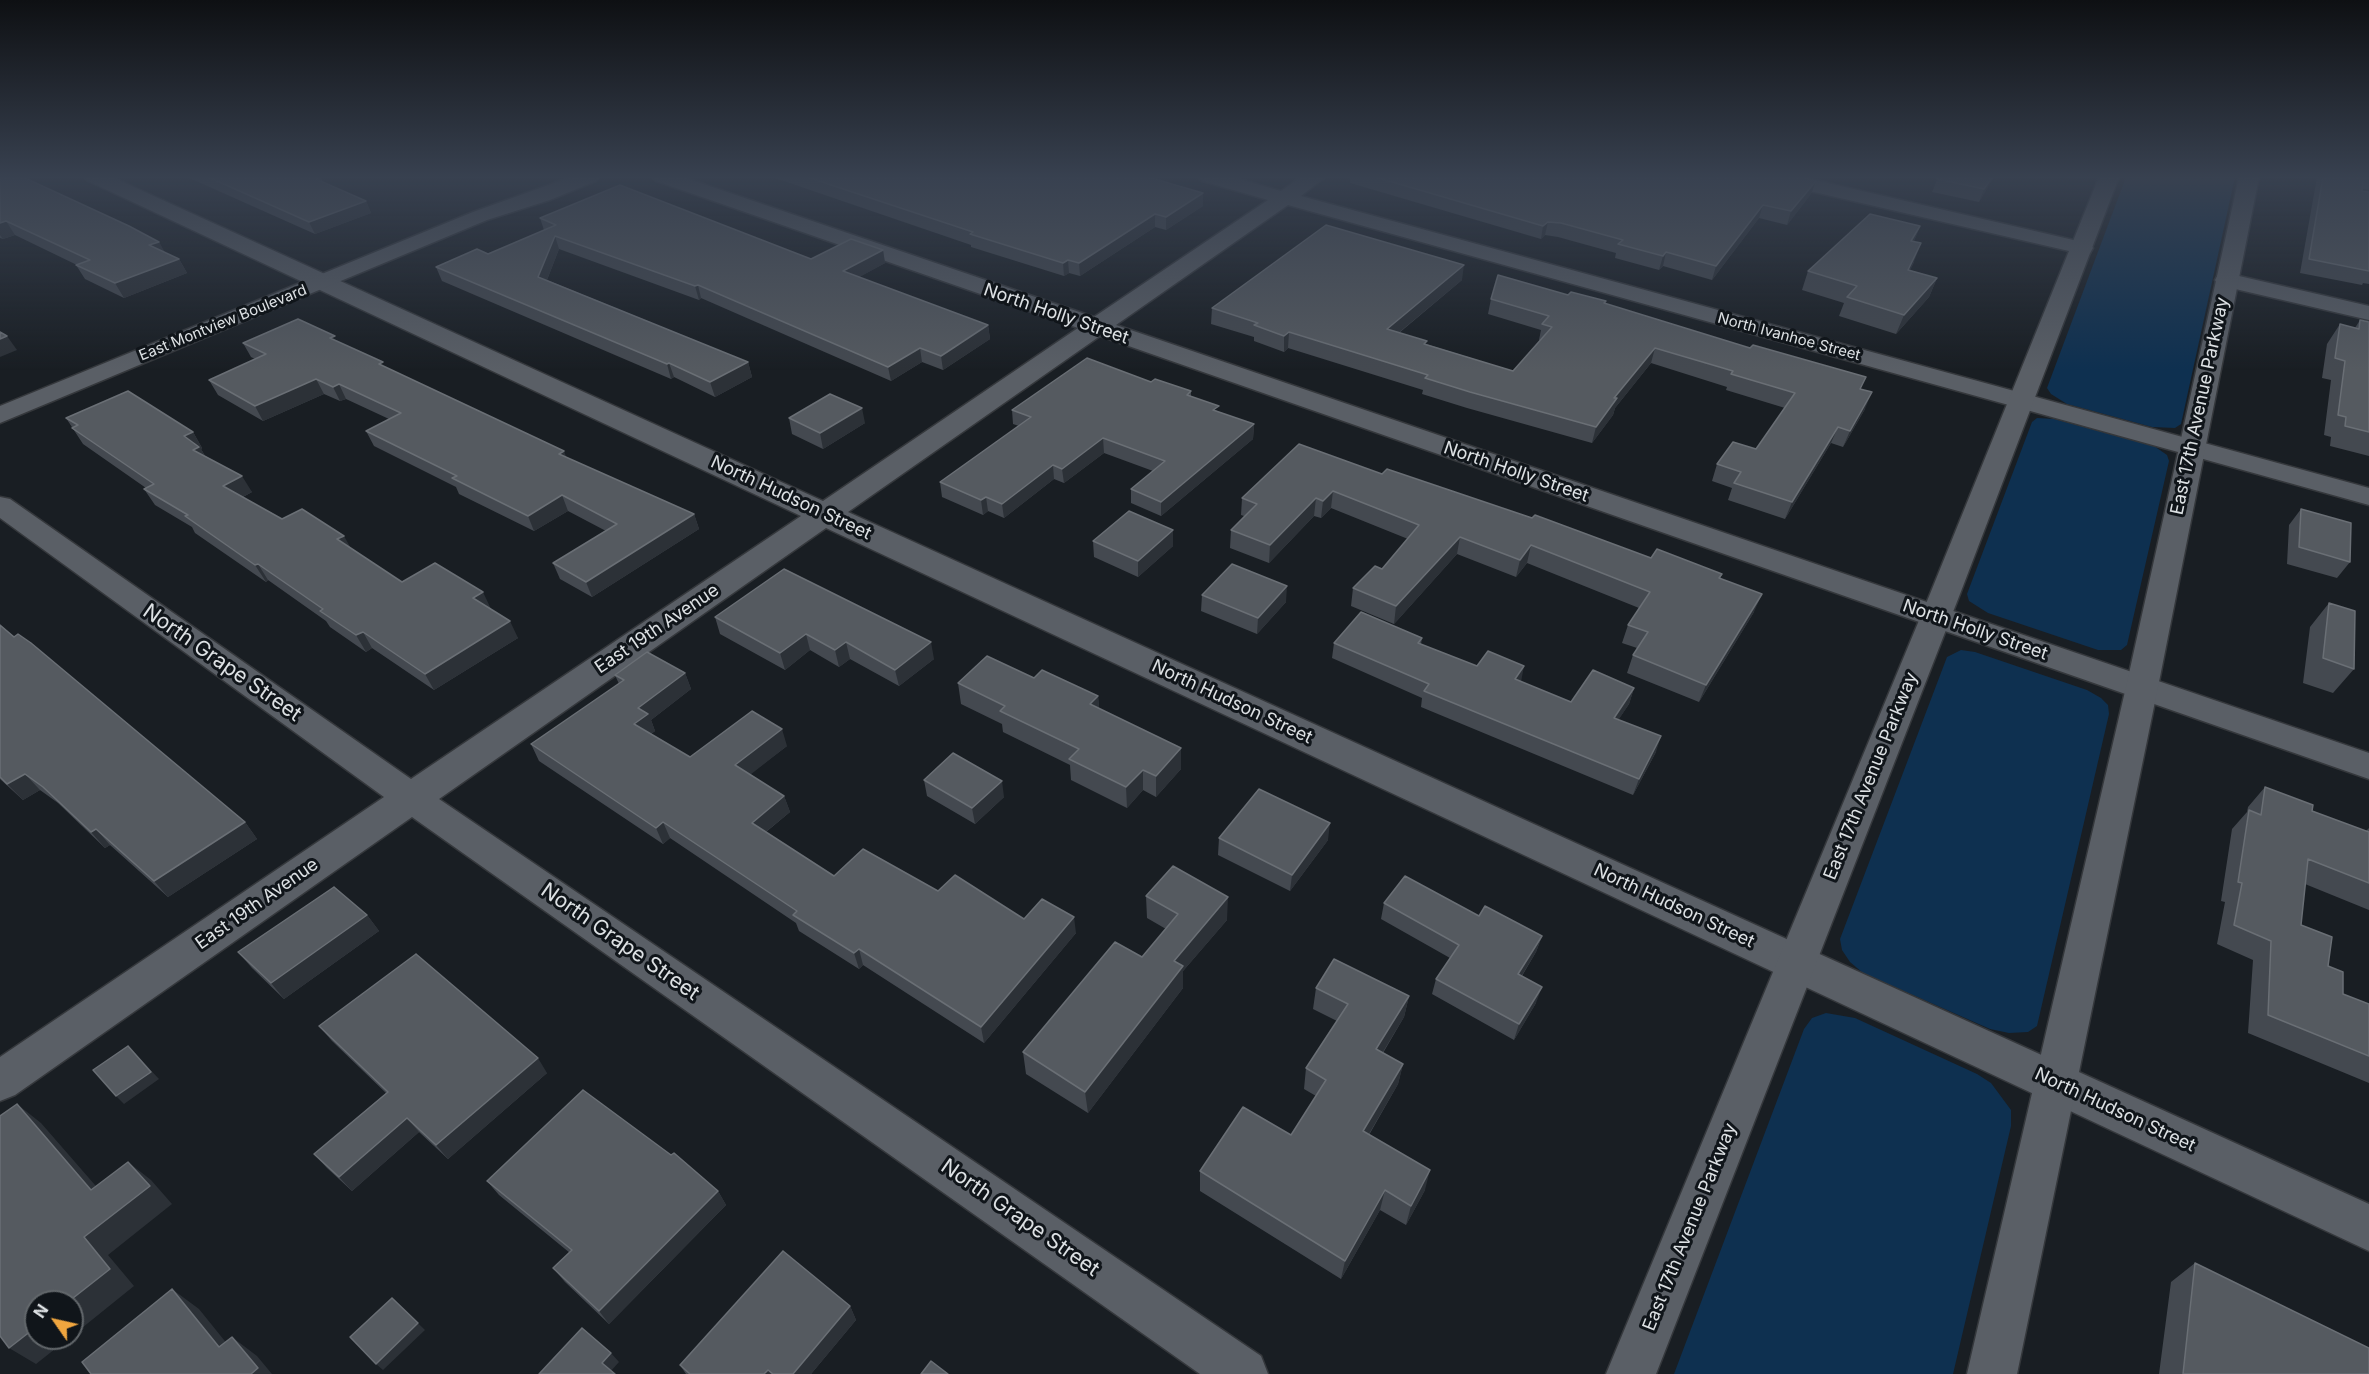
<!DOCTYPE html>
<html>
<head>
<meta charset="utf-8">
<style>
  body { margin:0 }
  #map { position:relative; width:2369px; height:1374px; overflow:hidden; background:#191e23; font-family:Inter,sans-serif }
  canvas { display:block }
  .north { position:absolute; left:24px; top:1290px; width:60px; height:60px; box-sizing:border-box; background:#10151a; border:2px solid #62676b; border-radius:50%; rotate:304deg; font-size:16px; font-weight:700; line-height:24px; text-align:center; color:#dde1e4 }
  .north::after { content:''; display:block; margin:auto; width:21px; height:27px; background:#f0a63f; clip-path:polygon(50% 0,100% 100%,50% 72%,0 100%) }
</style>
</head>
<body>
<div id="map">
<canvas width="2369" height="1374"></canvas>
<div class="north">N</div>
</div>
<script>
const ctx = document.querySelector('canvas').getContext('2d');
ctx.lineJoin = 'round';
function fill(path, color) { ctx.fillStyle = color; ctx.fill(path, 'evenodd'); }
const toPath = rows => new Path2D(rows.map(r => 'M' + r).join(''));
function stroke(path, color, width, dash) { ctx.strokeStyle = color; ctx.lineWidth = width; ctx.lineCap = dash ? 'butt' : 'round'; ctx.setLineDash(dash || []); ctx.stroke(path); }
function label(font, color, halo, rows, align = 'center') {
  ctx.font = font + ' Inter,sans-serif'; ctx.lineWidth = 6; ctx.setLineDash([]); ctx.textBaseline = 'middle'; ctx.strokeStyle = halo; ctx.fillStyle = color; for (const [text, x, y, turn = 0] of rows) {
    ctx.save(); ctx.translate(x, y); ctx.rotate((+turn || 0) * Math.PI / 180); ctx.textAlign = isNaN(turn) ? turn : align; if (halo) ctx.strokeText(text, 0, 0); ctx.fillText(text, 0, 0); ctx.restore();
  }
}
const green = toPath([
  [2126,177,2235,177,2181,424,2175,428,2152,427,2067,404,2051,394,2047,388],
  [2037,418,2054,419,2154,446,2167,455,2169,461,2127,645,2121,650,2098,650,1988,613,1969,601,1967,594,2032,422],
  [1961,650,1975,652,2087,690,2101,698,2108,705,2109,714,2037,1026,2028,1032,2009,1033,1990,1029,1863,973,1850,962,1842,950,1840,939,1947,657],
  [1826,1013,1855,1018,1977,1074,1991,1083,2011,1110,2011,1126,1953,1374,1674,1374,1804,1029,1812,1018]
]);
const minor = toPath([
  [85,177,112,177,823,501,1078,328,656,181,653,177,683,177,1094,317,1268,200,1202,181,1199,177,1232,177,1281,191,1301,177,1325,177,1301,196,2369,488,2369,505,1288,205,1116,325,2369,753,2369,779,1100,336,848,512,2369,1204,2369,1251,826,528,439,799,1261,1356,1268,1374,1200,1374,412,817,15,1095,0,1101,0,1057,384,797,0,518,0,497,10,499,411,779,801,516,88,181,85,177],
  [1765,177,1802,177,2082,242,2090,243,2093,248,2090,253,2082,254,1775,183,1765,177],
  [2324,177,2369,178,2369,190,2327,181,2324,177],
  [2226,273,2369,306,2369,320,2218,285,2215,280,2218,275,2226,273]
]);
const tertiary = toPath([
  [571,177,599,177,596,181,550,200,487,220,0,423,0,406,473,212,571,177]
]);
const secondary = toPath([
  [2099,177,2119,177,1960,594,1656,1374,1606,1374,1930,594,2099,177],
  [2239,177,2259,177,2158,687,2017,1374,1967,1374,2126,687,2239,177]
]);
const wall = toPath([
  [0,177,159,242,164,252,179,259,187,273,124,298,85,279,76,265,77,265,15,235,3,239,0,238],
  [187,177,323,177,321,178,323,182,366,201,371,213,315,234],
  [772,177,1148,177,1203,206,1166,230,1155,227,1080,276,1069,273,1064,276,971,247,971,245],
  [1350,177,1801,177,1816,181,1811,194,1787,225,1759,218,1712,280,1663,266,1659,270,1615,258,1616,253,1558,237,1545,235,1541,239,1350,183],
  [1938,177,1994,177,1979,202,1932,192],
  [2317,177,2363,177,2362,191,2369,192,2369,284,2363,283,2362,285,2300,273],
  [540,218,811,259,883,250,885,263,859,277,988,325,990,339,943,370,922,362,891,381,701,298,699,300,559,249,547,280,748,362,752,377,715,397,674,377,671,379,442,281,436,267,488,254,544,230],
  [1920,226,1914,241,1914,262,1910,270,1937,278,1929,297,1896,334,1839,316,1844,303,1802,290,1808,271],
  [1462,280,1399,333,1426,344,1513,371,1540,340,1539,340,1541,330,1488,314,1491,299,1568,295,1606,301,1605,304,1861,389,1865,409,1843,447,1831,443,1785,519,1728,500,1732,488,1712,481,1717,464,1756,449,1785,408,1726,390,1727,387,1651,363,1615,408,1613,415,1592,443,1467,408,1422,394,1423,390,1288,348,1284,352,1254,341,1254,337,1211,324,1212,308],
  [2360,320,2369,322,2369,456,2330,446,2331,437,2324,435,2331,380,2322,378,2327,344,2340,324,2355,328],
  [338,342,385,367,566,457,694,514,699,529,592,597,560,579,553,563,606,531,568,511,534,531,459,494,456,487,374,446,366,431,389,419,346,399,340,401,324,394,263,421,218,395,209,380,255,359,251,357,243,343],
  [1151,382,1191,391,1191,396,1219,412,1254,424,1253,439,1161,516,1131,503,1131,489,1153,471,1104,453,1064,483,1054,479,1004,518,988,511,983,515,942,497,940,482,1019,426,1013,424,1012,410],
  [66,418,193,432,202,448,201,449,205,456,252,492,243,497,282,519,351,548,402,582,491,609,518,638,434,690,372,648,366,652,330,627,326,621,268,580,266,582,195,533,192,527,155,505,144,489,146,488,83,444],
  [789,418,865,423,823,449,792,434],
  [1382,474,1651,558,1722,574,1720,579,1754,612,1699,702,1627,673,1633,655,1637,648,1622,643,1628,625,1639,608,1527,563,1516,577,1457,554,1394,624,1351,606,1353,588,1382,569,1408,539,1331,508,1321,518,1314,516,1269,563,1230,548,1231,530,1244,516,1241,515,1242,498],
  [2301,509,2350,562,2337,578,2287,564,2289,525],
  [1173,530,1173,546,1138,577,1094,557,1093,541],
  [784,569,934,659,899,686,850,659,839,667,810,650,785,670,720,634,715,617],
  [1202,595,1286,602,1257,634,1201,611],
  [2329,603,2354,669,2333,693,2303,683,2310,627],
  [0,625,245,822,257,839,168,897,110,845,105,848,58,803,40,790,23,800,0,779],
  [1422,638,1421,644,1477,666,1521,682,1571,702,1634,688,1629,704,1618,720,1656,752,1633,795,1421,707,1422,698,1332,658,1334,643],
  [685,673,691,689,651,720,655,731,651,734,690,757,787,746,750,774,784,796,790,812,766,832,834,876,938,891,1024,919,1076,933,984,1043,863,965,859,969,799,931,796,923,670,838,663,844,539,761,531,744,619,684,615,675],
  [1034,678,1098,696,1099,708,1181,769,1156,797,1143,790,1127,808,1071,780,1070,765,1003,732,1002,724,961,704,958,683],
  [924,780,1004,797,975,824,927,796],
  [2265,787,2312,811,2366,831,2369,828,2369,910,2305,884,2301,925,2328,966,2343,994,2369,1004,2369,1083,2248,1033,2253,960,2217,944,2225,902,2221,901,2232,829,2247,812,2248,807],
  [1219,838,1328,840,1290,891,1218,855],
  [1146,896,1227,920,1183,971,1183,988,1088,1113,1026,1074,1023,1052,1142,957,1166,929,1147,918],
  [1384,903,1479,916,1542,936,1536,952,1522,976,1536,1003,1514,1040,1432,994,1436,979,1450,958,1381,919],
  [367,915,379,931,284,999,252,968,238,952],
  [1316,988,1409,996,1404,1017,1383,1053,1403,1064,1398,1084,1369,1135,1425,1190,1406,1225,1380,1210,1341,1279,1200,1191,1200,1171,1291,1135,1316,1096,1304,1089,1306,1068,1337,1021,1313,1009],
  [319,1026,547,1073,448,1159,419,1132,352,1191,327,1168,314,1154,386,1093,332,1041],
  [487,1181,718,1191,726,1205,609,1324,565,1282,553,1268,570,1253,499,1195],
  [2195,1263,2369,1374,2159,1374,2171,1282],
  [850,1306,856,1320,811,1374,686,1374,680,1365]
]);
const shadedWall = toPath([
  [1992,177,1994,177,1979,202,1984,189],
  [1816,181,1811,194,1787,225,1791,211],
  [1203,193,1203,206,1166,230,1166,217],
  [366,201,371,213,315,234,309,222],
  [1763,205,1759,218,1712,280,1716,266],
  [1155,214,1155,227,1080,276,1079,263],
  [6,221,15,235,3,239,0,235,0,223],
  [1548,222,1545,235,1541,239,1543,226],
  [1920,226,1913,244,1911,241],
  [555,236,559,249,543,290,538,277],
  [159,242,167,256,149,245],
  [1921,243,1914,262,1901,288,1908,270],
  [883,250,885,263,845,285,843,271],
  [1666,252,1663,266,1659,270,1663,256],
  [179,259,187,273,124,298,115,283],
  [1068,260,1069,273,1064,276,1063,263],
  [1464,265,1462,280,1385,344,1387,329],
  [1937,278,1929,297,1896,334,1904,315],
  [698,285,701,298,699,300,695,286],
  [988,325,990,339,943,370,941,356],
  [1289,332,1288,348,1284,352,1284,336],
  [7,336,17,350,0,357,0,339],
  [920,348,922,362,891,381,888,367],
  [1655,348,1651,363,1615,408,1613,415,1592,443,1596,427,1614,398],
  [748,362,752,377,715,397,710,382],
  [669,363,674,377,671,379,667,364],
  [316,379,324,394,263,421,255,406],
  [339,384,346,399,340,401,333,387],
  [1872,392,1865,409,1843,447,1850,431],
  [862,408,865,423,823,449,820,433],
  [1254,424,1253,439,1161,516,1161,502],
  [1838,427,1831,443,1785,519,1792,502],
  [193,432,202,448,201,449,209,462,203,465,184,436],
  [1103,438,1104,453,1064,483,1062,469],
  [564,451,570,467,559,454],
  [1053,465,1054,479,1004,518,1002,504],
  [242,476,252,492,233,502,223,486],
  [1333,491,1331,508,1321,518,1323,501],
  [562,495,568,511,534,531,528,516],
  [986,497,988,511,983,515,981,500],
  [1316,498,1314,516,1269,563,1270,545],
  [694,514,699,529,592,597,586,582],
  [1173,530,1173,546,1138,577,1138,561],
  [344,536,353,552,337,539],
  [1460,537,1457,554,1394,624,1396,606],
  [1531,545,1527,563,1516,577,1520,560],
  [258,564,268,580,266,582,255,565],
  [1287,586,1286,602,1257,634,1258,618],
  [483,592,491,609,473,598],
  [1762,594,1754,612,1699,702,1706,685],
  [510,621,518,638,434,690,425,674],
  [363,632,372,648,366,652,356,635],
  [806,634,810,650,785,670,780,653],
  [846,642,850,659,839,667,835,650],
  [931,642,934,659,899,686,895,670],
  [1524,666,1521,682,1515,679],
  [685,673,691,689,651,720,655,731,641,741,634,724,638,708],
  [1634,688,1629,704,1609,734,1614,718],
  [1098,696,1100,717,1090,704],
  [782,729,787,746,741,782,735,765],
  [1661,736,1656,752,1633,795,1639,779],
  [1181,748,1181,769,1156,797,1156,776],
  [1143,770,1143,790,1127,808,1126,787],
  [25,774,40,790,23,800,7,784],
  [1002,781,1004,797,975,824,972,808],
  [784,796,790,812,757,839,752,823],
  [245,822,257,839,168,897,154,881],
  [663,822,670,838,663,844,656,828],
  [1330,823,1328,840,1290,891,1292,875],
  [96,829,110,845,105,848,91,832],
  [1228,897,1227,920,1183,971,1183,988,1088,1113,1085,1092,1174,961],
  [367,915,379,931,284,999,271,983],
  [1074,917,1076,933,984,1043,981,1027],
  [1542,936,1536,952,1513,990,1518,974],
  [859,949,863,965,859,969,854,953],
  [1542,987,1536,1003,1514,1040,1519,1024],
  [1409,996,1404,1017,1372,1070,1376,1049],
  [128,1046,159,1079,124,1104,116,1096],
  [538,1058,547,1073,448,1159,436,1145],
  [1403,1064,1398,1084,1359,1151,1363,1131],
  [17,1104,41,1123,115,1208,91,1190],
  [407,1118,419,1132,352,1191,339,1177],
  [128,1162,151,1180,172,1204,108,1255,134,1286,72,1336,72,1302,68,1302,84,1237],
  [1430,1170,1425,1190,1406,1225,1411,1206],
  [1385,1190,1380,1210,1341,1279,1345,1261],
  [718,1191,726,1205,609,1324,599,1311],
  [172,1289,199,1309,245,1366,219,1347],
  [392,1298,425,1330,383,1370,376,1364],
  [850,1306,856,1320,811,1374,793,1374],
  [36,1327,36,1338,69,1338,36,1364,9,1348],
  [232,1337,257,1356,272,1374,251,1374],
  [611,1353,619,1362,610,1372,602,1363],
  [768,1370,771,1374,764,1374]
]);
const building = toPath([
  [0,177,23,177,129,226,159,242,149,245,179,259,115,283,76,265,90,260,6,221,0,223,0,177],
  [208,177,321,177,316,179,366,201,309,222,208,177],
  [807,177,1148,177,1203,193,1166,217,1155,214,1079,263,1068,260,1063,263,970,234,973,232,807,177],
  [1375,177,1801,177,1816,181,1791,211,1763,205,1716,266,1666,252,1663,256,1618,244,1623,240,1561,223,1548,222,1543,226,1375,177],
  [1938,177,1992,177,1984,189,1937,179,1938,177],
  [2323,177,2363,177,2362,191,2369,192,2369,271,2309,259,2323,177],
  [620,185,811,259,851,239,883,250,843,271,988,325,941,356,920,348,888,367,698,285,695,286,555,236,538,277,748,362,710,382,669,363,667,364,436,267,477,249,488,254,556,225,540,218,620,185],
  [1870,214,1920,226,1911,241,1921,243,1908,270,1937,278,1904,315,1847,297,1857,286,1808,271,1870,214],
  [1326,225,1464,265,1387,329,1427,341,1424,344,1513,371,1552,327,1542,324,1549,316,1491,299,1498,275,1568,295,1571,292,1606,301,1604,303,1750,348,1753,345,1866,377,1860,389,1872,392,1850,431,1838,427,1792,502,1734,483,1741,472,1717,464,1733,442,1756,449,1795,393,1731,374,1733,371,1655,348,1614,398,1617,398,1596,427,1470,392,1425,378,1428,375,1289,332,1284,336,1254,325,1258,323,1212,308,1326,225],
  [298,319,335,336,330,338,383,362,379,364,564,451,559,454,694,514,586,582,553,563,617,524,562,495,528,516,452,478,457,476,366,431,401,413,339,384,333,387,316,379,255,406,209,380,266,354,243,343,298,319],
  [2360,320,2369,322,2369,432,2345,426,2346,417,2338,415,2345,361,2335,358,2340,324,2359,329,2360,320],
  [0,332,7,336,0,339,0,332],
  [1087,358,1151,382,1155,379,1191,391,1187,395,1219,406,1213,410,1254,424,1161,502,1131,489,1165,461,1103,438,1062,469,1053,465,1002,504,986,497,981,500,940,482,1031,417,1012,410,1087,358],
  [128,391,193,432,184,436,199,447,193,450,242,476,223,486,282,519,302,509,344,536,337,539,402,582,435,563,483,592,473,598,510,621,425,674,363,632,356,635,320,611,323,609,258,564,255,565,185,516,188,515,144,489,154,484,72,428,78,425,66,418,128,391],
  [830,394,862,408,820,433,789,418,830,394],
  [1299,444,1382,474,1387,469,1532,518,1535,515,1651,558,1657,549,1722,574,1719,578,1762,594,1706,685,1633,655,1648,632,1628,625,1650,592,1531,545,1520,560,1460,537,1396,606,1353,588,1375,566,1382,569,1419,525,1333,491,1323,501,1316,498,1270,545,1231,530,1257,504,1242,498,1299,444],
  [2301,509,2351,523,2350,562,2299,547,2301,509],
  [1129,511,1173,530,1138,561,1093,541,1129,511],
  [1232,564,1287,586,1258,618,1202,595,1232,564],
  [784,569,931,642,895,670,846,642,835,650,806,634,780,653,715,617,784,569],
  [2329,603,2355,611,2354,669,2323,658,2329,603],
  [1361,612,1422,638,1418,643,1477,666,1488,651,1524,666,1515,679,1571,702,1593,670,1634,688,1614,718,1661,736,1639,779,1424,691,1429,684,1334,643,1361,612],
  [0,625,14,637,18,634,31,643,245,822,154,881,96,829,91,832,43,787,25,774,7,784,0,777,0,625],
  [647,652,685,673,638,708,648,714,634,724,690,757,752,711,782,729,735,765,784,796,752,823,834,876,863,849,938,891,955,875,1024,919,1042,899,1074,917,981,1027,859,949,854,953,793,915,797,911,663,822,656,828,531,744,624,680,615,675,647,652],
  [987,656,1034,678,1042,670,1098,696,1090,704,1181,748,1156,776,1143,770,1126,787,1069,759,1079,749,1000,711,1005,706,958,683,987,656],
  [953,753,1002,781,972,808,924,780,953,753],
  [2265,787,2313,805,2312,811,2369,832,2369,883,2308,859,2301,925,2332,937,2328,966,2343,972,2343,994,2369,1004,2369,1056,2268,1015,2271,941,2234,925,2242,883,2238,882,2249,810,2261,815,2265,787],
  [1259,789,1330,823,1292,875,1219,838,1259,789],
  [1173,866,1228,897,1174,961,1183,966,1085,1092,1023,1052,1115,942,1142,957,1178,914,1146,896,1173,866],
  [1405,876,1479,916,1485,906,1542,936,1518,974,1542,987,1519,1024,1436,979,1459,945,1384,903,1405,876],
  [334,887,367,915,271,983,238,952,334,887],
  [416,954,538,1058,436,1145,407,1118,339,1177,314,1154,388,1092,319,1026,416,954],
  [1334,959,1409,996,1376,1049,1403,1064,1363,1131,1430,1170,1411,1206,1385,1190,1345,1261,1200,1171,1243,1107,1291,1135,1326,1080,1306,1068,1348,1004,1316,988,1334,959],
  [128,1046,151,1072,116,1096,93,1070,128,1046],
  [583,1090,671,1155,674,1153,718,1191,599,1311,553,1268,572,1250,487,1181,583,1090],
  [17,1104,91,1190,128,1162,150,1186,84,1237,110,1269,68,1302,36,1302,36,1327,9,1348,0,1336,0,1116,17,1104],
  [783,1251,850,1306,793,1374,773,1374,768,1370,764,1374,690,1374,680,1365,783,1251],
  [2195,1263,2369,1348,2369,1374,2183,1374,2195,1263],
  [172,1289,219,1347,232,1337,258,1368,251,1374,91,1374,82,1362,172,1289],
  [392,1298,418,1323,376,1364,350,1337,392,1298],
  [582,1328,611,1353,602,1363,615,1374,539,1374,582,1328],
  [931,1361,948,1374,921,1374,931,1361]
]);
const farStreetnames = [
  ["East Montview Boulevard",223,323,-22],
  ["North Ivanhoe Street",1789,337,15]
];
const streetNames = [
  ["North Holly Street",1056,314,19],
  ["East 17th Avenue Parkway",2200,406,-78],
  ["North Holly Street",1516,472,19],
  ["North Hudson Street",791,498,25],
  ["East 19th Avenue",657,629,-34],
  ["North Holly Street",1975,630,19],
  ["North Hudson Street",1232,702,25],
  ["East 17th Avenue Parkway",1871,776,-68],
  ["East 19th Avenue",257,904,-35],
  ["North Hudson Street",1674,906,25],
  ["North Hudson Street",2115,1110,25],
  ["East 17th Avenue Parkway",1690,1227,-68]
];
const nearStreetnames = [
  ["North Grape Street",222,663,35],
  ["North Grape Street",620,942,35],
  ["North Grape Street",1020,1218,35]
];
fill(green, '#0e3050');
stroke(minor, '#35383c', 3);
stroke(tertiary, '#35383c', 3);
stroke(secondary, '#35383c', 3);
fill(minor, '#5a5f66');
fill(tertiary, '#5a5f66');
fill(secondary, '#5a5f66');
fill(wall, '#444950');
fill(shadedWall, '#2c3137');
fill(building, '#555a60');
stroke(building, '#6a6f75', 1.5);
const sky = ctx.createLinearGradient(0, 0, 0, 370);
sky.addColorStop(0, '#0e1013');
sky.addColorStop(0.48, '#384150');
sky.addColorStop(1, '#38415000');
ctx.fillStyle = sky;
ctx.fillRect(0, 0, 2369, 370);
label('15px', '#dde1e4', '#10151a', farStreetnames);
label('18px', '#dde1e4', '#10151a', streetNames);
label('21px', '#dde1e4', '#10151a', nearStreetnames);
</script>
</body>
</html>
